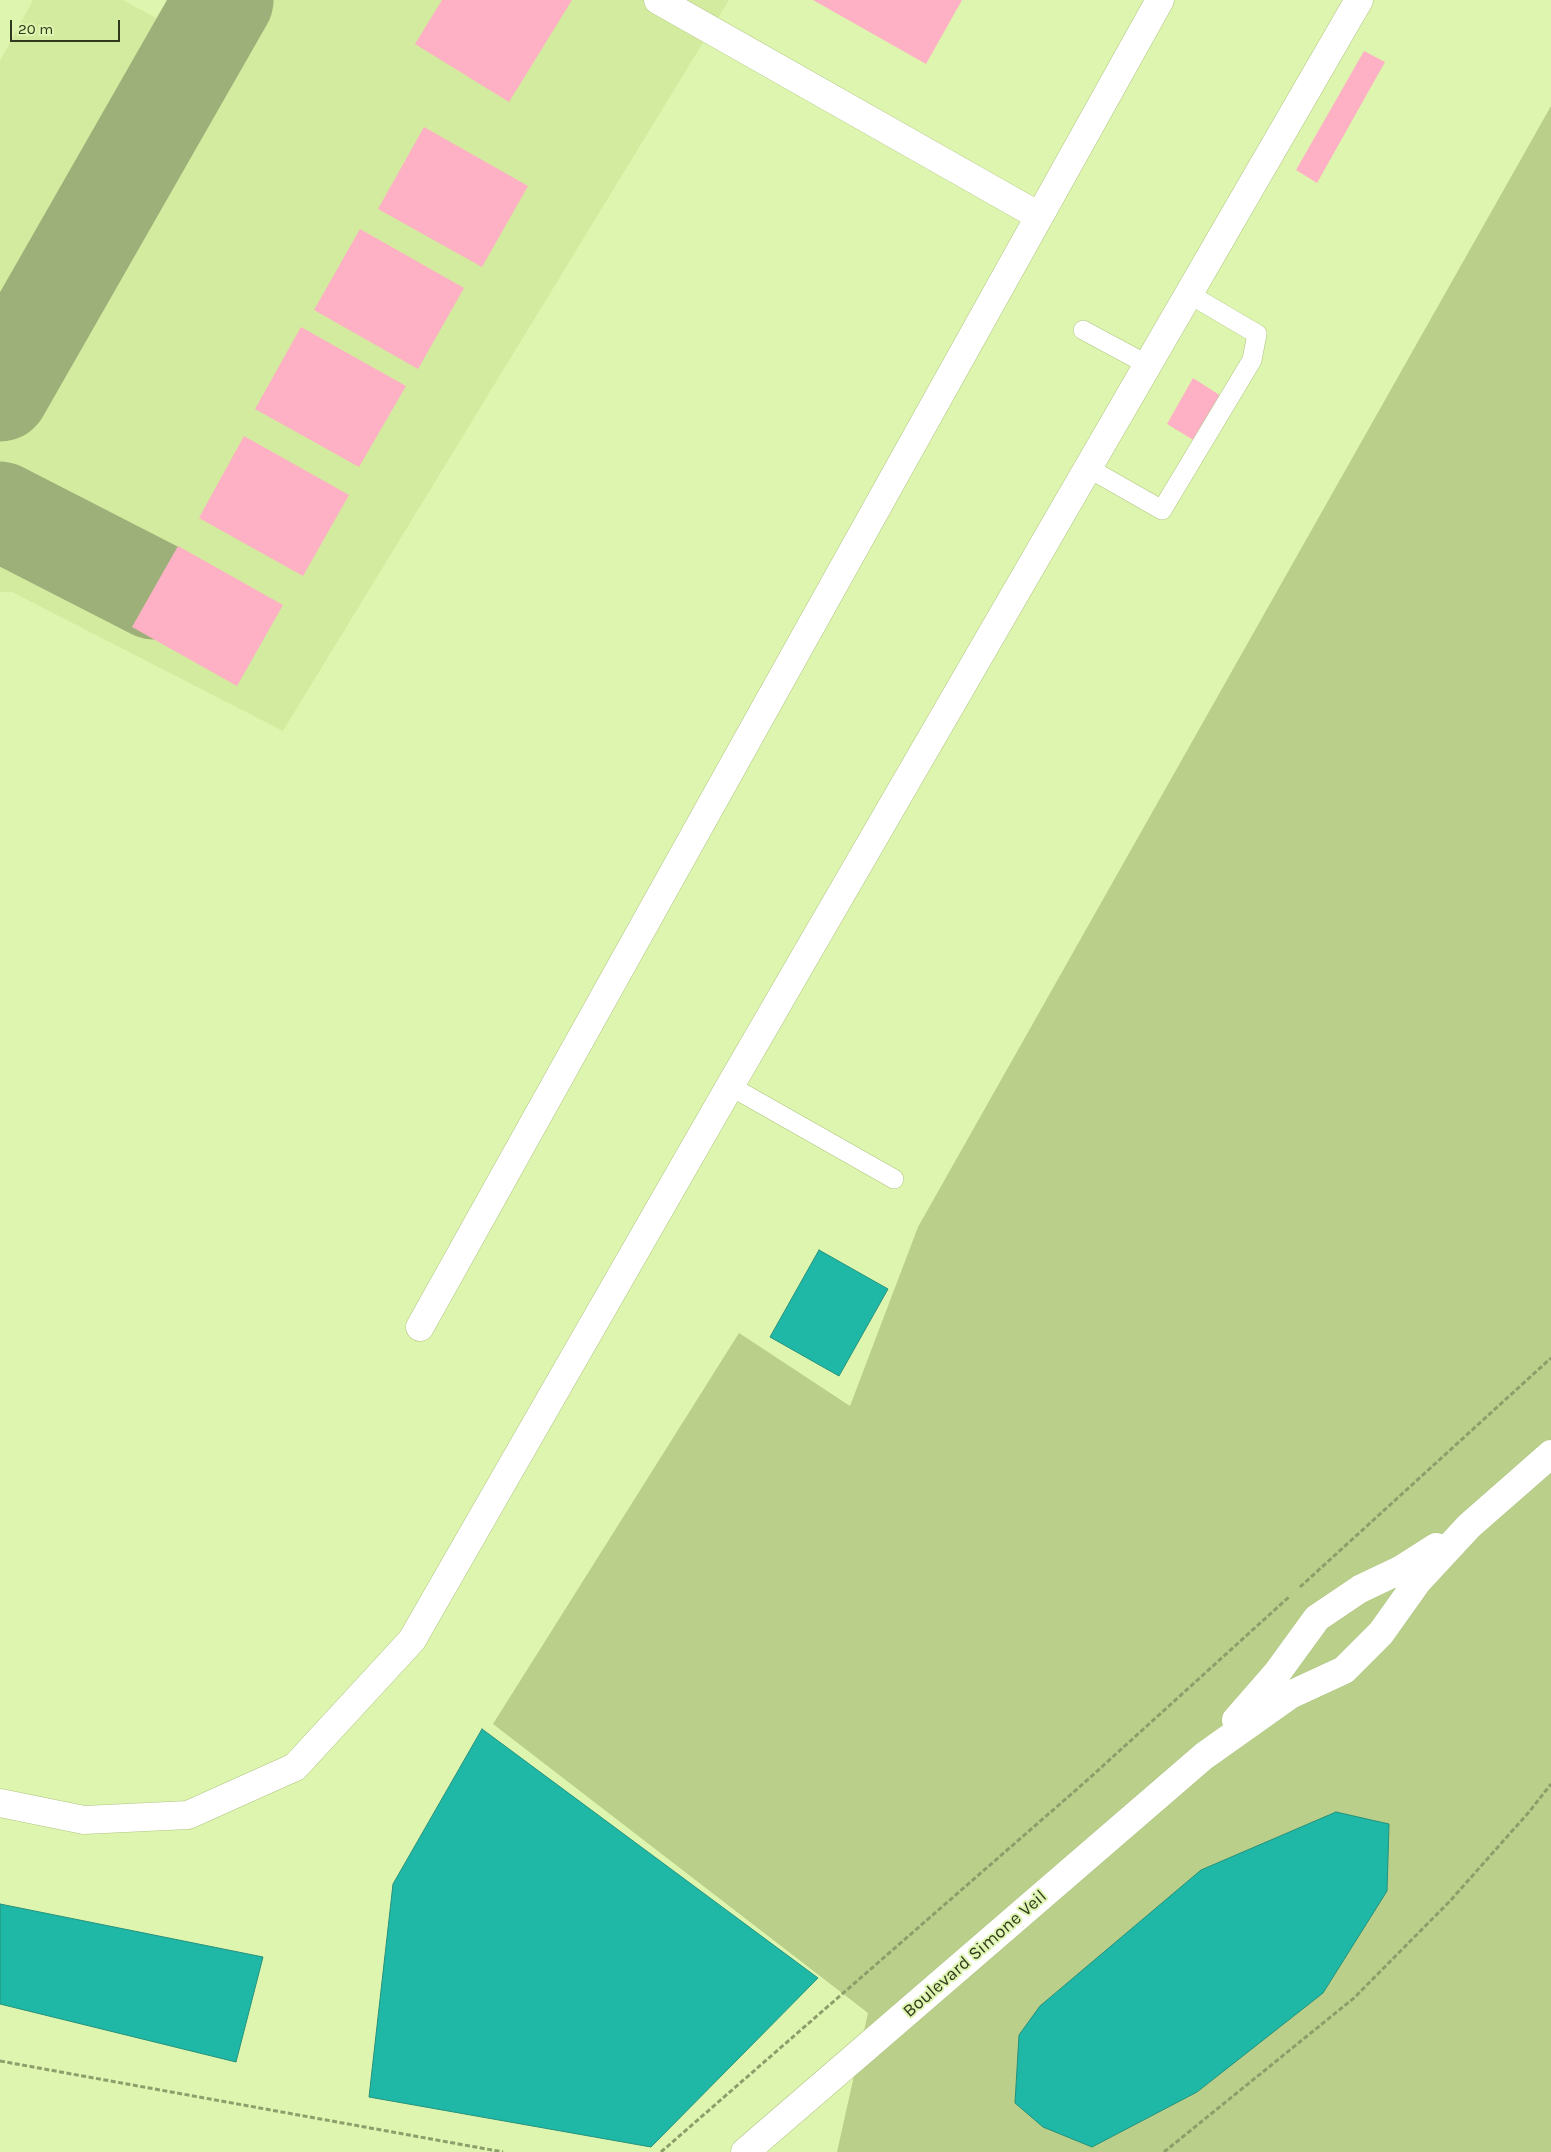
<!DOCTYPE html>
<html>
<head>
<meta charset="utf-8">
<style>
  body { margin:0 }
  #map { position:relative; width:1551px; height:2152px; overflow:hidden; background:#def5af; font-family:Karla,sans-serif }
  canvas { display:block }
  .scale { position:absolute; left:10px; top:20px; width:110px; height:22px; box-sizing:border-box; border:2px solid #30391d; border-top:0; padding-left:6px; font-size:15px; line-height:18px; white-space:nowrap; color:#30391d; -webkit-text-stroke:4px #def5af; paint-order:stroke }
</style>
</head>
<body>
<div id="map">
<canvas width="1551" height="2152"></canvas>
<div class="scale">20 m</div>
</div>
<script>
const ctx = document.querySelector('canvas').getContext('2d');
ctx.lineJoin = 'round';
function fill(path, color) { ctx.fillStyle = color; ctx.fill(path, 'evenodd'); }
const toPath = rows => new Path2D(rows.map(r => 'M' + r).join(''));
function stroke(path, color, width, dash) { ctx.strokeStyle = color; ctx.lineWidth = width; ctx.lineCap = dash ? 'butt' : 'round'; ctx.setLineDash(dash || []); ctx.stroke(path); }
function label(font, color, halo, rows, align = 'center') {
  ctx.font = font + ' Karla,sans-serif'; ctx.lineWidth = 4; ctx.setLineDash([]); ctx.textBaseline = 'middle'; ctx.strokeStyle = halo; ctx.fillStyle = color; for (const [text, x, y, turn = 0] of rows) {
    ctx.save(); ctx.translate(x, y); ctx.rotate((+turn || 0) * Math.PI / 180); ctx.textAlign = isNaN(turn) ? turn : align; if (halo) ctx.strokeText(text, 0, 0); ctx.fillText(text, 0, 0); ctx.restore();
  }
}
const built = toPath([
  [33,0,123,0,160,20,170,0,729,0,283,731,12,592,0,592,0,61]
]);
const green = toPath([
  [1551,106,1551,2152,837,2152,868,2013,493,1724,739,1333,850,1406,918,1227]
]);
const water = toPath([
  [819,1250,888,1289,839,1376,770,1337,819,1250],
  [482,1729,818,1978,651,2147,369,2097,393,1884,482,1729],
  [1336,1812,1389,1824,1387,1891,1323,1993,1197,2092,1092,2147,1043,2127,1015,2103,1019,2035,1040,2006,1201,1870,1336,1812],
  [0,1904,263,1957,236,2062,0,2004,0,1904]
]);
const taxiway = toPath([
  [0,392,224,0],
  [0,511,154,590]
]);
const building = toPath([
  [442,0,572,0,509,102,415,44],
  [813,0,962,0,926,64],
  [1364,51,1385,62,1317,183,1296,170],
  [424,127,528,186,482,267,378,209],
  [360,229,464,288,418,369,314,310],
  [301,327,406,386,359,467,255,409],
  [1193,378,1221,396,1195,441,1167,424],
  [244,436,349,495,303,576,199,518],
  [178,546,283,605,237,686,132,627]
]);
const path = toPath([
  [1300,1587,1551,1358],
  [0,2061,503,2152],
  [661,2152,1084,1783,1290,1596],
  [1164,2152,1354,1998,1450,1901,1529,1812,1551,1784]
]);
const service = toPath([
  [1083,330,1148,365],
  [1090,469,1162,510,1252,360,1257,334,1189,294],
  [730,1086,894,1179]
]);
const minor = toPath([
  [658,0,1039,216],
  [420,1327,1160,0],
  [0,1803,84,1820,188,1815,295,1767,412,1640,730,1086,1359,0]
]);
const secondary = toPath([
  [1236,1720,1277,1673,1317,1618,1360,1589,1400,1570,1436,1547],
  [745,2152,1204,1756,1290,1695,1344,1670,1381,1633,1418,1581,1469,1526,1551,1454]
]);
const streetNames = [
  ["Boulevard Simone Veil",975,1954,-41]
];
fill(built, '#d3eb9e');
fill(green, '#b9cf8a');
fill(water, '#1fb8a6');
stroke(water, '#24927d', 1);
stroke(taxiway, '#9eb079', 99);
fill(building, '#feb0c4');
stroke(service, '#afc480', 20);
stroke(minor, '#afc480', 29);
stroke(secondary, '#afc480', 29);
stroke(path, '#8d9e6b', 3, [5, 2.5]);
stroke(service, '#fff', 19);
stroke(minor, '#fff', 28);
stroke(secondary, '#fff', 28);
label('18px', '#30391d', '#def5af', streetNames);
</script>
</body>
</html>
